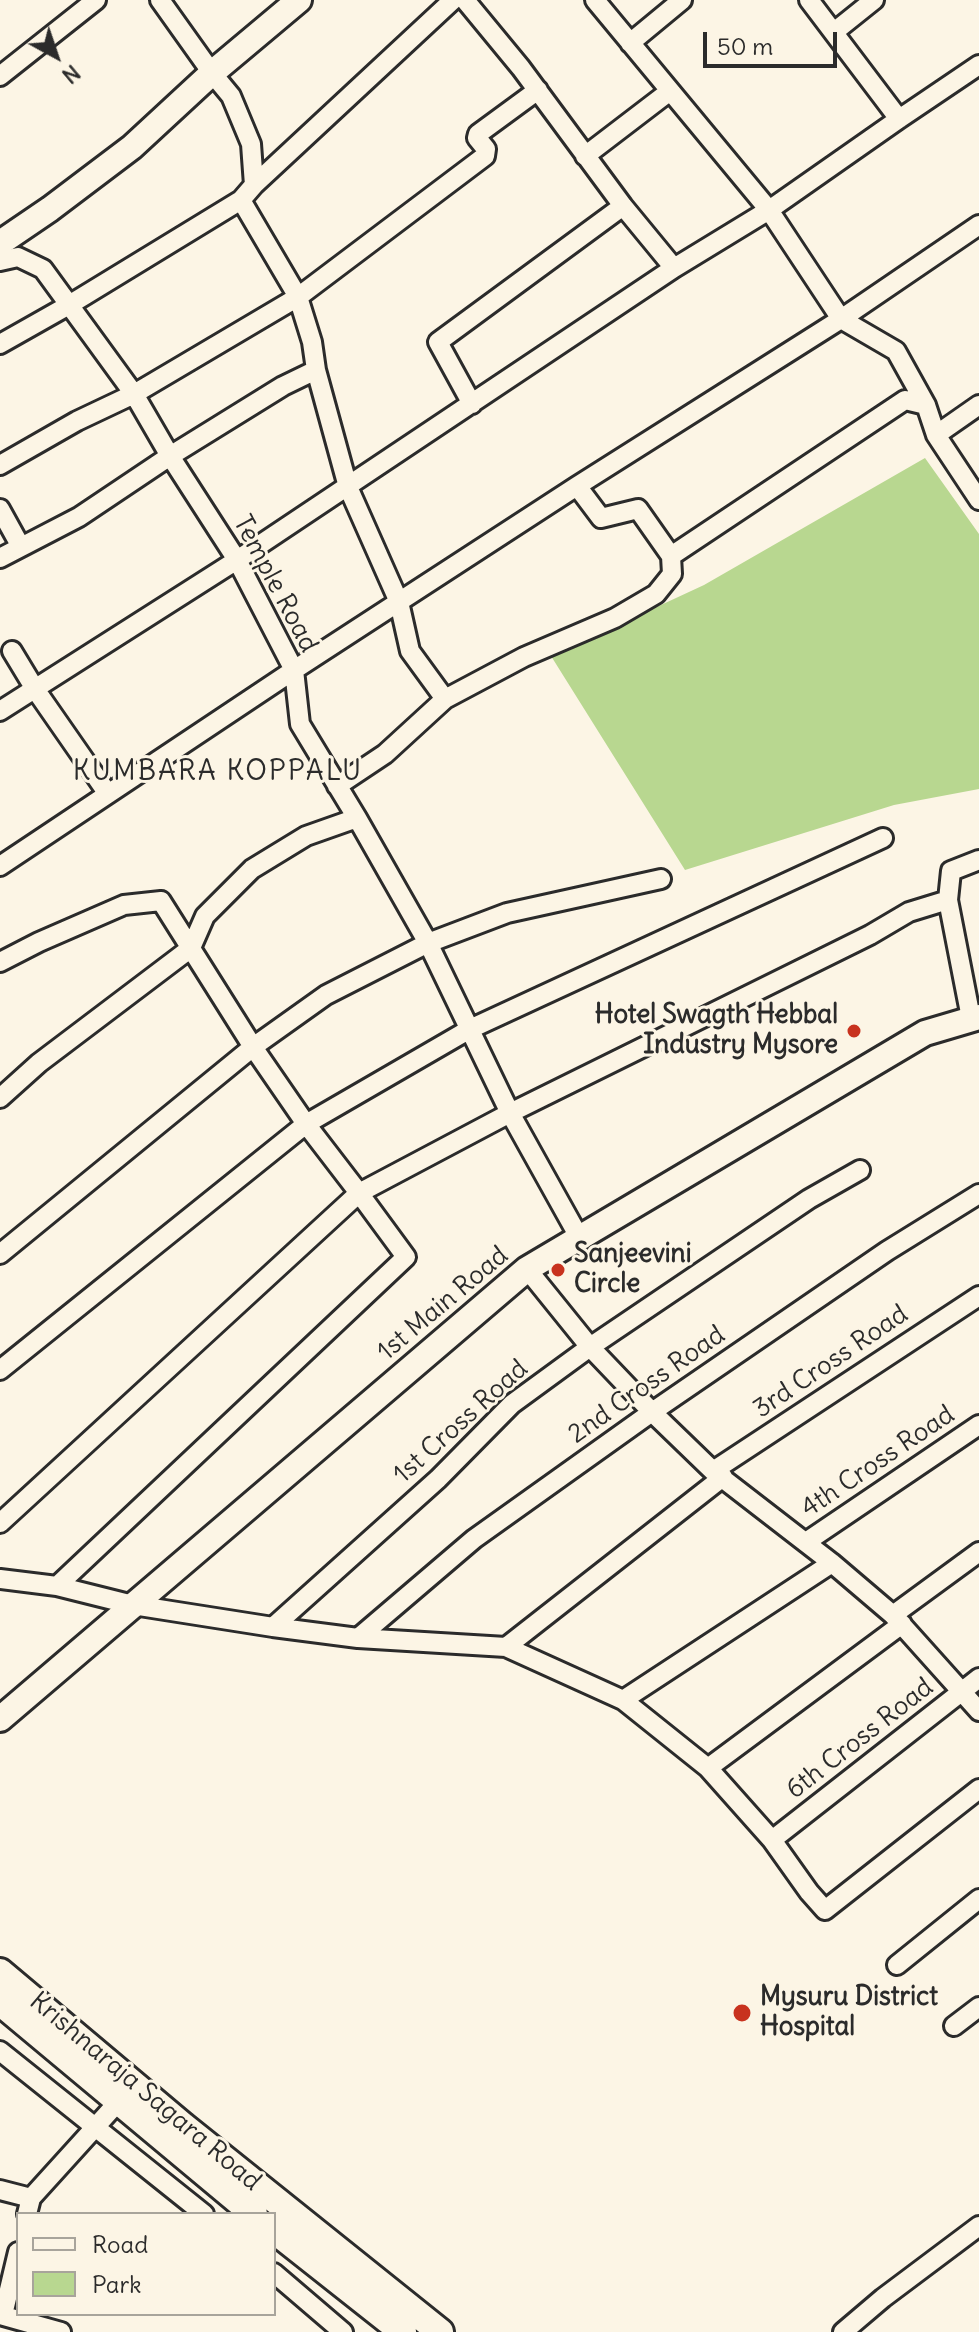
<!DOCTYPE html>
<html>
<head>
<meta charset="utf-8">
<style>
  body { margin:0 }
  #map { position:relative; width:979px; height:2332px; overflow:hidden; background:#fcf5e5; font-family:Delius,sans-serif }
  canvas { display:block }
  .legend { position:absolute; left:16px; top:2212px; width:260px; height:104px; box-sizing:border-box; background:#fcf5e5; border:2px solid #a8a49b; margin:0; padding:10px 14px; list-style:none; font-size:24px; color:#2b2b2b }
  .legend li { display:flex; align-items:center; gap:16px; height:40px }
  .legend b { width:40px; border:2px solid #a8a49b }
  .north { position:absolute; left:16px; top:16px; width:80px; height:80px; -webkit-text-stroke:6px #fcf5e5; paint-order:stroke; rotate:140deg; font-size:22px; font-weight:700; line-height:32px; text-align:center; color:#2b2b2b }
  .north::after { content:''; display:block; margin:auto; width:28px; height:36px; background:#2b2b2b; clip-path:polygon(50% 0,100% 100%,50% 72%,0 100%) }
  .scale { position:absolute; left:703px; top:32px; width:134px; height:36px; box-sizing:border-box; border:4px solid #2b2b2b; border-top:0; padding-left:10px; font-size:24px; line-height:28px; white-space:nowrap; color:#2b2b2b; -webkit-text-stroke:6px #fcf5e5; paint-order:stroke }
</style>
</head>
<body>
<div id="map">
<canvas width="979" height="2332"></canvas>
<ul class="legend">
<li><b style="height:10px;background:#fcf5e5"></b>Road</li>
<li><b style="height:22px;background:#b8d790"></b>Park</li>
</ul>
<div class="north">N</div>
<div class="scale">50 m</div>
</div>
<script>
const ctx = document.querySelector('canvas').getContext('2d');
ctx.lineJoin = 'round';
function fill(path, color) { ctx.fillStyle = color; ctx.fill(path, 'evenodd'); }
const toPath = rows => new Path2D(rows.map(r => 'M' + r).join(''));
function stroke(path, color, width, dash) { ctx.strokeStyle = color; ctx.lineWidth = width; ctx.lineCap = dash ? 'butt' : 'round'; ctx.setLineDash(dash || []); ctx.stroke(path); }
function label(font, color, halo, rows, align = 'center') {
  ctx.font = font + ' Delius,sans-serif'; ctx.lineWidth = 6; ctx.setLineDash([]); ctx.textBaseline = 'middle'; ctx.strokeStyle = halo; ctx.fillStyle = color; for (const [text, x, y, turn = 0] of rows) {
    ctx.save(); ctx.translate(x, y); ctx.rotate((+turn || 0) * Math.PI / 180); ctx.textAlign = isNaN(turn) ? turn : align; if (halo) ctx.strokeText(text, 0, 0); ctx.fillText(text, 0, 0); ctx.restore();
  }
}
const green = toPath([
  [925,458,979,534,979,789,894,805,685,870,551,656,704,585]
]);
const minor = toPath([
  [160,0,212,73,231,96,251,144,254,185],
  [465,0,521,68,623,206,674,268],
  [595,0,769,210,841,319,896,351,926,405,936,435,979,500],
  [809,0,899,119],
  [834,32,874,0],
  [630,43,682,0],
  [0,76,96,0],
  [585,156,670,91],
  [241,200,298,297,312,342,316,370,348,487,399,602,410,651,445,699],
  [0,261,18,257,43,269,134,394,170,456,237,560,294,670,300,724,357,818,428,943,510,1113,579,1237],
  [0,344,69,305,241,200,254,185,453,0],
  [472,404,438,342,623,206],
  [936,435,979,405],
  [0,465,77,421,134,394,298,297,485,156,486,149,477,138,478,134,538,90],
  [577,486,601,518,638,509,671,556,905,400,926,405],
  [0,509,21,547],
  [0,558,79,517,170,456,283,386,316,370],
  [12,651,35,689,108,794],
  [0,711,237,560,674,268,769,210,899,119,979,65],
  [337,786,385,754,445,699,524,657,615,618,656,594,672,574,671,556],
  [0,866,294,670,577,486,841,319,979,225],
  [948,900,951,871,979,860],
  [0,962,39,942,124,905,161,901,253,1047,306,1124,359,1193,406,1257,57,1586],
  [0,1098,39,1063,191,948,205,916,252,869,306,836,357,818],
  [0,1254,253,1047,326,995,428,943,507,913,661,879],
  [527,1269,590,1347,652,1412,713,1471,832,1563,893,1615,979,1711],
  [0,1370,306,1124,470,1029,883,838],
  [713,1471,979,1296],
  [0,1523,359,1193,510,1113,870,935,909,912,948,900,971,1018],
  [806,1542,979,1425],
  [0,1579,57,1586,133,1605,273,1627,358,1638,506,1647,623,1700,708,1768,772,1840,809,1892,825,1910,979,1789],
  [893,1615,979,1552],
  [273,1627,438,1479,512,1404,590,1347,809,1199,860,1170],
  [358,1638,474,1539,652,1412,887,1251,979,1194],
  [506,1647,723,1477],
  [623,1700,832,1563],
  [708,1768,902,1624],
  [772,1840,979,1678],
  [897,1965,979,1899],
  [954,2026,979,2007],
  [0,2051,204,2214],
  [0,2190,31,2198],
  [27,2214,31,2198,118,2102],
  [274,2273,343,2332],
  [0,2315,61,2332],
  [3,2315,18,2252],
  [843,2332,883,2298,979,2226]
]);
const tertiary = toPath([
  [0,243,50,209,132,147,212,73,299,0],
  [0,1719,527,1269,925,1033,979,1017]
]);
const secondary = toPath([
  [0,1972,183,2126,440,2332],
  [0,2002,254,2214],
  [274,2230,403,2332]
]);
const markers = [
  [854,1031,8,"#c8321e"],
  [558,1270,8,"#c8321e"],
  [742,2013,10,"#c8321e"]
];
const streetNames = [
  ["Temple Road",275,584,62],
  ["1st Main Road",443,1304,-40],
  ["3rd Cross Road",831,1362,-34],
  ["2nd Cross Road",647,1385,-35],
  ["1st Cross Road",461,1422,-42],
  ["4th Cross Road",878,1462,-34],
  ["6th Cross Road",860,1739,-38],
  ["Krishnaraja Sagara Road",145,2092,40]
];
const poiNames = [
  ["Hotel Swagth Hebbal",838,1016,"right"],
  ["Industry Mysore",838,1046,"right"],
  ["Sanjeevini",574,1255],
  ["Circle",574,1285],
  ["Mysuru District",760,1998],
  ["Hospital",760,2028]
];
const neighbourhoodNames = [
  ["KUMBARA KOPPALU",218,772]
];
fill(green, '#b8d790');
stroke(minor, '#2b2b2b', 24);
stroke(tertiary, '#2b2b2b', 30);
stroke(secondary, '#2b2b2b', 32);
stroke(minor, '#fcf5e5', 18);
stroke(tertiary, '#fcf5e5', 24);
stroke(secondary, '#fcf5e5', 26);
for (const [x, y, r, color] of markers) { const dot = new Path2D(); dot.arc(x, y, r, 0, 2 * Math.PI); ctx.fillStyle = color; ctx.fill(dot); stroke(dot, '#fcf5e5', 3); }
label('26px', '#2b2b2b', '#fcf5e5', streetNames);
label('bold 26px', '#2b2b2b', '#fcf5e5', poiNames, 'left');
ctx.letterSpacing = '2px';
label('28px', '#2b2b2b', '#fcf5e5', neighbourhoodNames);
ctx.letterSpacing = '0px';
</script>
</body>
</html>
